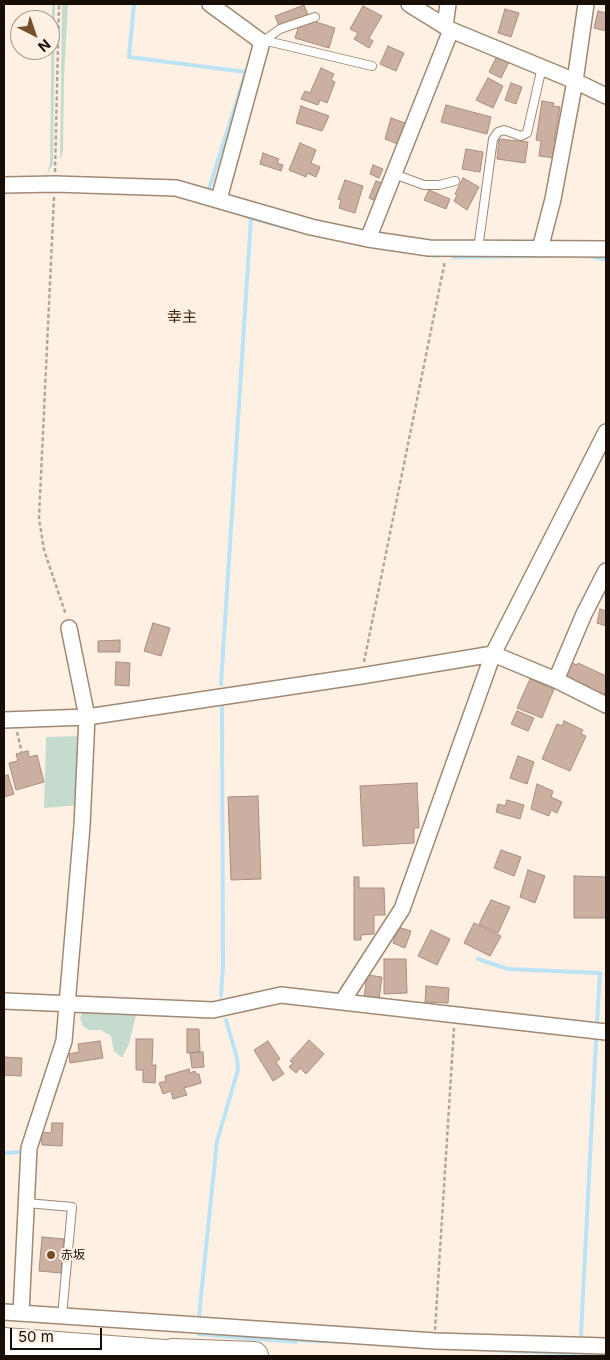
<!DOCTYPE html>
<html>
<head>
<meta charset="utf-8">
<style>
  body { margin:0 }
  #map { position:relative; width:610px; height:1360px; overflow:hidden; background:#fff0e4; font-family:Inter,sans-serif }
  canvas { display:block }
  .frame { position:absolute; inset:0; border:5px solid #160e07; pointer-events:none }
  .north { position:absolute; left:10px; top:10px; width:50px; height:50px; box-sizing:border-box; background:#fff0e4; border:1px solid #a2968c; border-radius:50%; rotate:139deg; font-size:14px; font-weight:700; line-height:20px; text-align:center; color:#160e07 }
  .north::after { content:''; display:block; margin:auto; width:18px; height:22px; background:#744d2b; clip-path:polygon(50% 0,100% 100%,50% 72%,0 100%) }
  .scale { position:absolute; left:10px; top:1328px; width:92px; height:22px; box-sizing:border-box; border:2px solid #160e07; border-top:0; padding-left:6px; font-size:15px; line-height:18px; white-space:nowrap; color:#160e07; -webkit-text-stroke:4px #fff0e4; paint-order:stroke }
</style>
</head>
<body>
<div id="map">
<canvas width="610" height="1360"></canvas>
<div class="frame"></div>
<div class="north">N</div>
<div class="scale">50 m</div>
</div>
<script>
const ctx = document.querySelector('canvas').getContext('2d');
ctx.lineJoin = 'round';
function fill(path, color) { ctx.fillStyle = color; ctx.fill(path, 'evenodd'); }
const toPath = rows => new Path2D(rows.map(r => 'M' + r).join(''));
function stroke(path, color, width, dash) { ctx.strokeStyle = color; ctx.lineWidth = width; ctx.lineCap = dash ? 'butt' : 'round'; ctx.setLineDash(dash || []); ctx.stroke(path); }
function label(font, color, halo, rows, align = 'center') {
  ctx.font = font + ' Inter,"Noto Sans JP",sans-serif'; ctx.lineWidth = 4.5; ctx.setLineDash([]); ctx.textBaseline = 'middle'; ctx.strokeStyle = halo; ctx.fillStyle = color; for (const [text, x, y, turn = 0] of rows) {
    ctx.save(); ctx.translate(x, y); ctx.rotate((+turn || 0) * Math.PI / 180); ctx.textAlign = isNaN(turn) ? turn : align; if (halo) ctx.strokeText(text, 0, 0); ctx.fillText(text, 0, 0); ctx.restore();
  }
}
const green = toPath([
  [52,4,55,4,53,164,47,175,50,163],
  [62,4,68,4,64,78,63,150,60,160],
  [82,736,79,805,44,808,46,737],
  [84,1008,137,1011,129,1044,122,1058,114,1051,111,1036,101,1030,89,1030,83,1026,80,1018]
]);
const water = toPath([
  [195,1329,297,1336,297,1344,197,1336]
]);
const stream = toPath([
  [134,4,129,57,246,72,209,189],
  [251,218,295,230],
  [428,255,438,256],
  [589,256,606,260],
  [453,257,552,256],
  [221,684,251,218,244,215],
  [478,959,508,969,600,973,597,1022],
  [221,996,223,965,222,706],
  [4,1153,23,1152],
  [199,1316,217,1141,238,1070,237,1058,226,1020],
  [581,1334,596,1040],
  [294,1340,344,1342],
  [489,1350,606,1355]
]);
const building = toPath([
  [304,5,308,15,279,26,275,16,304,5],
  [363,6,382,16,369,38,373,41,369,48,354,39,358,33,350,29,363,6],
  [505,9,519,13,511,37,498,33,505,9],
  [598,11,606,13,606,31,594,28,598,11],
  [313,21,335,28,329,48,295,38,299,25,303,26,313,21],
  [388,46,404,53,396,71,380,64,388,46],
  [497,56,509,62,501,78,489,72,497,56],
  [321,68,334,74,331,80,335,82,327,103,320,100,318,105,301,99,305,91,310,93,321,68],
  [488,78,503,86,493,108,476,100,488,78],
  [511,83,522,87,516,104,505,100,511,83],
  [542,101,554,103,553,106,560,107,554,141,557,142,555,158,539,156,541,141,536,140,542,101],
  [446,105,491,117,487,134,441,122,446,105],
  [301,106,329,116,322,131,296,123,301,106],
  [391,118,408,124,400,145,385,139,391,118],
  [499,139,528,142,525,163,497,159,499,139],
  [300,143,316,150,311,163,320,167,316,177,307,173,306,177,289,170,300,143],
  [466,149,483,152,480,172,462,169,466,149],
  [263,153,279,159,277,163,283,165,281,171,260,164,263,153],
  [373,165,383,169,379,178,370,174,373,165],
  [463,178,479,187,467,210,454,201,457,195,455,194,463,178],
  [345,180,363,186,355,213,339,208,341,200,338,199,345,180],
  [376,181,385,184,378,202,369,198,376,181],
  [429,190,450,199,446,209,424,200,429,190],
  [600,609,606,611,606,626,597,623,600,609],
  [153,623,170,628,161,656,144,651,153,623],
  [120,640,120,652,98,652,98,641,120,640],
  [116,662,130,663,129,686,115,685,116,662],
  [572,663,577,665,578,663,606,676,606,699,569,682,571,679,565,676,572,663],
  [530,679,554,689,542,718,517,708,530,679],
  [517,711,534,718,528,731,511,724,517,711],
  [564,721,583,730,581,734,586,736,570,771,542,759,557,724,562,726,564,721],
  [28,751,29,757,37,755,44,782,16,790,9,763,18,761,16,754,28,751],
  [518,756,534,762,527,784,510,778,518,756],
  [8,775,14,794,4,797,4,776,8,775],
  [417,783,419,828,414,828,414,843,363,846,360,786,417,783],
  [537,784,553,791,551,797,562,802,557,813,551,810,549,816,531,809,537,784],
  [258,796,261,879,231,880,228,797,258,796],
  [507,800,524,805,520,819,496,812,498,804,505,806,507,800],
  [501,850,521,857,514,876,494,868,501,850],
  [528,870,545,876,535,903,520,897,528,870],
  [574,876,606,877,606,918,574,918,574,876],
  [354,877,359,877,359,888,384,888,385,915,374,915,374,934,361,935,361,940,354,940,354,877],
  [491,900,510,907,498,933,479,924,491,900],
  [474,923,501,936,490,956,464,943,474,923],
  [398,927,411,931,405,948,393,943,398,927],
  [431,930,450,939,437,965,418,956,431,930],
  [384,959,406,959,407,993,384,994,384,959],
  [367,975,382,977,379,999,364,997,367,975],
  [426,986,449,988,448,1003,425,1002,426,986],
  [187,1029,199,1029,200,1052,187,1053,187,1029],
  [136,1039,153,1039,152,1065,156,1065,155,1083,143,1082,143,1070,136,1070,136,1039],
  [309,1040,324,1054,306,1074,300,1068,296,1073,289,1067,293,1063,290,1061,309,1040],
  [100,1041,103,1058,70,1063,69,1054,79,1052,78,1044,100,1041],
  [268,1041,280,1059,276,1062,284,1074,273,1081,254,1050,268,1041],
  [203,1052,204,1067,192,1068,190,1053,203,1052],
  [4,1057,22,1058,21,1076,4,1075,4,1057],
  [189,1069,190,1073,195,1071,196,1074,199,1074,201,1083,184,1088,187,1095,173,1099,171,1091,163,1094,159,1083,166,1081,165,1076,189,1069],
  [52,1123,63,1123,62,1146,42,1145,40,1132,51,1133,52,1123],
  [42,1237,64,1239,61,1273,39,1271,42,1237]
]);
const path = toPath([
  [55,172,59,4],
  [54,197,39,518,44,550,66,615],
  [364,662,445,261],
  [17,732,22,753],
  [435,1330,454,1028]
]);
const lane = toPath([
  [262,42,267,41,372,66],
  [262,42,280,29,315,17],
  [394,174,424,185,439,185,455,181],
  [478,249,493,139,498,132,504,130,521,136,527,133,542,67],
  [27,1203,72,1207,62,1316]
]);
const street = toPath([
  [210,4,262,42,219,199],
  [409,4,451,30,575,81,606,96],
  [445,26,448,4],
  [4,185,55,184,176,188,311,227,368,239,429,248,606,249],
  [368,239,451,30],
  [540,249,553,199,575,81,586,4],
  [556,680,584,614,606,571],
  [4,720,87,717,361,676,493,654,556,680,606,705],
  [4,1001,213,1010,281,995,606,1032],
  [342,1002,402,909,493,654,606,432],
  [4,1312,435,1341,606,1346],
  [21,1313,29,1148,64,1041,82,826,87,717,69,628]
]);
const highway = toPath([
  [4,1342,191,1356],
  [173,1353,254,1356]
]);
const markers = [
  [51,1255,5,"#744d2b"]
];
const poiNames = [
  ["赤坂",61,1255]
];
const quarterNames = [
  ["幸主",182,317]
];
fill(green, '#c4dbce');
fill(water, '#bbe3f4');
stroke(stream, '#bbe3f4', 4);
fill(building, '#cbafa0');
stroke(building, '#a88d7f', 1);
stroke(lane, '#9f8975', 10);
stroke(street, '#9f8975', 18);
stroke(highway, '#9f8975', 30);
stroke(path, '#b2a69b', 2.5, [4, 2.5]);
stroke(lane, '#fff', 8);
stroke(street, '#fff', 15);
stroke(highway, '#fff', 28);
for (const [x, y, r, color] of markers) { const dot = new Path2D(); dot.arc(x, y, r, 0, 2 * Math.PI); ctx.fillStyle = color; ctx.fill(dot); stroke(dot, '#fff0e4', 2); }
label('12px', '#160e07', '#fff0e4', poiNames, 'left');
label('15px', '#402306', '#fff0e4', quarterNames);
</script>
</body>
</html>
